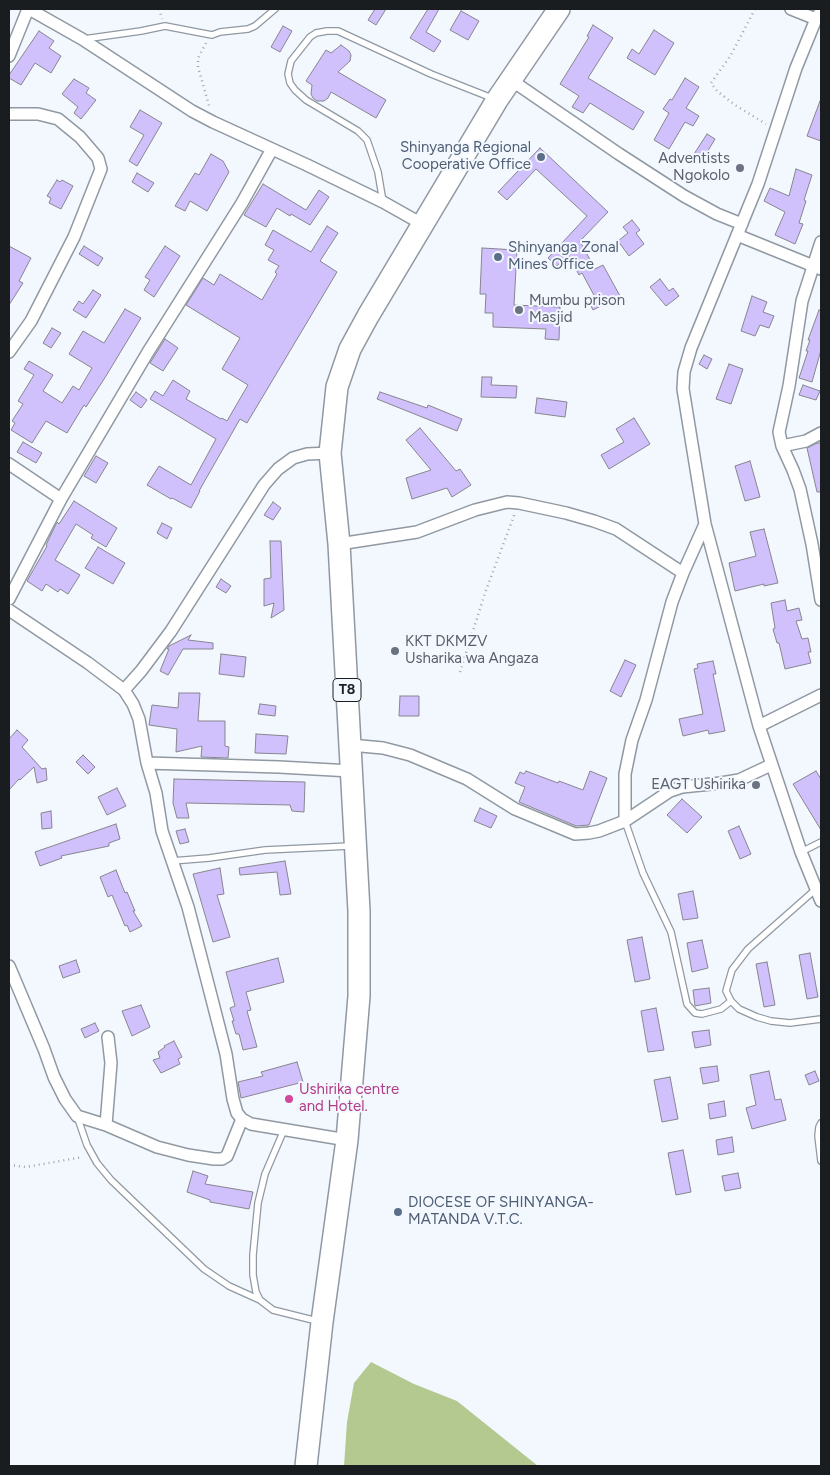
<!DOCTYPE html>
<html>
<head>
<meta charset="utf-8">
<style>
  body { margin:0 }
  #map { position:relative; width:830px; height:1475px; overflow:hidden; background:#f3f8fe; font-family:Figtree,sans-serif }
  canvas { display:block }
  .frame { position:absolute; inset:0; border:10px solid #1a1d20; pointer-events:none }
</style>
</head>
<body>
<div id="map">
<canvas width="830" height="1475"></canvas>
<div class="frame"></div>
</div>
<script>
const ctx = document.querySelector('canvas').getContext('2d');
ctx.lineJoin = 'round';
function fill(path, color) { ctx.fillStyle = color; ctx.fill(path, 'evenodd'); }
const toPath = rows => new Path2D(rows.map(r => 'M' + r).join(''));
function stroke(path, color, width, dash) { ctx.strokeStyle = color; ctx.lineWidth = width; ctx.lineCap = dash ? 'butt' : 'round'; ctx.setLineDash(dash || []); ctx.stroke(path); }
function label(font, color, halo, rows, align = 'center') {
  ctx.font = font + ' Figtree,sans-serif'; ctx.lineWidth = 4; ctx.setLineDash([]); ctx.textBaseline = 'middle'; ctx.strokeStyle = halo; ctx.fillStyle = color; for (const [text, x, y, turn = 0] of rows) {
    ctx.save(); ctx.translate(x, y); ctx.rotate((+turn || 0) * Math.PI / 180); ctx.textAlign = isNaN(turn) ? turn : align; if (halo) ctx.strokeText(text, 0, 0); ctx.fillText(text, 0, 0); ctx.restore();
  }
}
const forest = toPath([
  [371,1362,414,1384,457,1401,538,1466,344,1466,347,1422,354,1383]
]);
const building = toPath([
  [375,9,386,9,376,25,368,20,375,9],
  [428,9,439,9,426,32,441,41,434,52,410,38,428,9],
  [461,11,479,21,468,40,450,30,461,11],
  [593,25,613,38,588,78,644,112,633,130,590,103,583,113,572,107,579,96,560,84,589,37,587,36,593,25],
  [283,26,292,31,280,52,271,47,283,26],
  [654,30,674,43,655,75,627,58,632,49,639,54,654,30],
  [39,31,54,41,49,48,61,56,51,73,35,63,21,85,9,78,9,75,39,31],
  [341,45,349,51,351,55,350,61,338,72,386,100,376,118,331,92,328,98,324,101,317,101,313,98,311,94,312,85,306,81,326,50,331,53,341,45],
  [685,78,699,87,686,108,699,116,693,126,685,122,669,149,654,140,669,113,663,109,670,99,672,100,685,78],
  [74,79,89,88,86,93,96,100,81,119,74,113,78,107,62,94,74,79],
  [820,101,821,101,821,141,807,136,820,101],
  [140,110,162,123,137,166,129,161,144,135,130,127,140,110],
  [707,134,715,139,703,159,694,154,707,134],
  [540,148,608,212,580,241,595,269,603,265,620,296,593,310,589,302,596,299,582,273,579,275,568,254,557,266,548,258,587,216,536,169,507,200,498,192,540,148],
  [211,154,223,161,229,172,207,211,190,201,185,211,175,206,195,173,199,175,211,154],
  [796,169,812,175,804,200,806,201,799,223,803,224,795,244,775,235,785,212,764,201,770,188,789,196,796,169],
  [137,173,154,183,148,192,132,182,137,173],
  [57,180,60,182,62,180,73,186,61,209,49,203,51,198,47,196,57,180],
  [263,184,306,210,319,190,329,197,310,225,291,214,290,216,277,208,266,227,244,215,263,184],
  [632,220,640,230,636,233,644,244,629,256,618,241,628,233,623,227,632,220],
  [327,226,338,233,320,261,337,272,247,423,240,419,199,491,200,491,191,508,172,498,171,499,147,485,159,466,191,485,216,439,150,399,155,391,163,396,173,380,190,391,186,399,221,419,222,418,227,421,248,385,222,369,240,338,186,305,203,278,214,285,220,274,262,300,277,274,275,272,279,266,268,260,274,250,265,245,273,230,311,252,327,226],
  [9,246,31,258,19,281,23,283,9,305,9,246],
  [84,246,103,258,98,266,79,254,84,246],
  [165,246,180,256,154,297,144,290,150,280,145,277,165,246],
  [482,248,517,250,514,305,560,307,559,340,545,339,546,329,493,327,493,313,485,313,486,294,480,294,482,248],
  [660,279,669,291,673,288,679,296,666,306,650,287,660,279],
  [93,290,101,295,86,318,73,310,79,301,83,304,93,290],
  [752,296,767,302,763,312,774,316,769,328,760,325,755,336,741,331,752,296],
  [125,309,141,318,106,376,86,407,84,405,67,433,46,421,32,443,11,430,15,423,12,421,23,404,18,401,34,375,24,369,29,361,53,375,43,391,62,403,73,386,79,390,92,368,69,354,83,331,104,343,125,309],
  [819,310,821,311,821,350,812,382,799,378,808,351,806,351,810,340,808,340,819,310],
  [52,328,61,333,51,348,43,343,52,328],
  [165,339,178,348,163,371,150,363,165,339],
  [704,355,712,359,707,369,699,364,704,355],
  [729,364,743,369,731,404,716,399,729,364],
  [482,377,492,377,491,385,517,386,516,398,481,397,482,377],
  [803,385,820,391,816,400,799,395,803,385],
  [136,392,147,400,141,408,130,400,136,392],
  [380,392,427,408,428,405,462,419,457,431,377,399,380,392],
  [537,398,567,402,565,417,535,413,537,398],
  [634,418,650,444,609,469,601,455,624,442,616,429,634,418],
  [420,428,456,471,460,469,471,485,452,497,447,488,412,499,406,478,431,470,406,440,420,428],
  [23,442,42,453,36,463,17,452,23,442],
  [817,443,821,443,821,492,817,492,807,448,817,443],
  [96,456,108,463,96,483,84,476,96,456],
  [750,461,760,497,745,501,735,466,750,461],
  [74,501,117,528,106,547,91,538,93,535,76,524,55,560,80,575,68,594,60,589,58,592,46,584,42,591,27,581,47,546,46,545,57,522,59,524,74,501],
  [273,502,281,508,273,520,264,515,273,502],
  [162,523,172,528,167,539,157,533,162,523],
  [764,529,778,583,764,586,764,584,735,591,729,563,756,556,750,532,764,529],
  [270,541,281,541,284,610,271,618,274,603,264,606,264,579,271,578,270,541],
  [98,547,125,563,113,584,85,568,98,547],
  [221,579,231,586,226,593,216,587,221,579],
  [785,600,787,611,799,608,802,620,796,621,802,639,808,638,811,652,808,652,811,663,785,669,779,643,777,643,773,629,775,628,771,603,785,600],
  [191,635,188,640,213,643,213,649,183,649,168,675,160,671,169,649,167,649,169,646,191,635],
  [221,654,246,657,244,677,219,674,221,654],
  [625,660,636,665,621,697,610,691,625,660],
  [713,661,716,674,713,674,725,731,709,734,708,730,683,736,679,719,703,714,694,669,698,668,697,664,713,661],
  [179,693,200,693,198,721,225,721,225,746,229,747,228,758,201,757,202,746,176,752,177,729,149,725,152,705,178,708,179,693],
  [400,696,419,696,419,716,399,716,400,696],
  [260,704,276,706,275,716,258,714,260,704],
  [17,730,28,740,22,747,42,769,46,768,47,780,37,783,34,767,20,780,19,779,9,790,9,739,17,730],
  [256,734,288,736,286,754,255,753,256,734],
  [83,755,95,767,88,774,76,762,83,755],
  [526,771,558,783,559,781,583,790,590,771,607,778,589,825,576,826,519,802,525,787,515,783,520,772,524,774,526,771],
  [816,771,821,779,821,830,793,784,816,771],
  [174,779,305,782,304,812,292,811,290,805,186,803,189,818,177,818,173,803,174,779],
  [117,788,126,806,107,815,98,797,117,788],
  [682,799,702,817,687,833,667,815,682,799],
  [480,808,497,816,491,828,474,821,480,808],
  [51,811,52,828,42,829,41,813,51,811],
  [116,824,120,839,109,843,109,846,61,856,62,858,40,866,35,852,116,824],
  [739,826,751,854,740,859,728,831,739,826],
  [185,829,189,842,180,844,176,831,185,829],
  [285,861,291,894,280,895,277,872,240,875,239,868,285,861],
  [220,868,224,894,217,895,230,937,213,942,193,874,220,868],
  [116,870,125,893,127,892,135,911,133,911,142,926,130,932,127,925,125,926,112,895,108,897,100,877,116,870],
  [693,891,698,918,683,920,678,894,693,891],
  [642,937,650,979,635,982,627,940,642,937],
  [702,940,708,968,692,972,687,943,702,940],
  [810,953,818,997,807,999,799,955,810,953],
  [278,958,284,982,246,992,251,1010,247,1011,257,1047,243,1050,239,1034,236,1034,232,1021,234,1021,230,1008,235,1006,226,972,278,958],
  [76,960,80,972,63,978,59,966,76,960],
  [767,962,775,1005,764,1007,756,964,767,962],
  [709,988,711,1003,695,1006,693,990,709,988],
  [141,1005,150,1027,132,1036,122,1011,141,1005],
  [656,1008,664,1050,648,1052,641,1011,656,1008],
  [95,1023,99,1031,85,1038,81,1029,95,1023],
  [709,1030,711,1045,695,1048,692,1032,709,1030],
  [174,1041,182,1057,178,1059,180,1064,161,1073,153,1060,160,1058,158,1052,165,1047,164,1046,174,1041],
  [297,1062,303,1082,241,1098,238,1082,263,1076,261,1072,297,1062],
  [717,1066,719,1081,703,1084,700,1068,717,1066],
  [769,1071,775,1100,781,1099,786,1120,752,1129,746,1108,756,1105,750,1075,769,1071],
  [815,1071,819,1081,809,1085,805,1075,815,1071],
  [670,1077,678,1119,662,1122,654,1080,670,1077],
  [724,1101,726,1116,710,1119,708,1104,724,1101],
  [732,1137,734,1152,718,1155,716,1140,732,1137],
  [683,1150,691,1192,676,1195,668,1153,683,1150],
  [193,1171,208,1176,205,1184,253,1192,249,1209,210,1202,210,1200,187,1192,193,1171],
  [738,1173,741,1188,725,1191,722,1176,738,1173]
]);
const path = toPath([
  [159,9,162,19],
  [755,9,731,55,711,83,717,91,735,105,766,124],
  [206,43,198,58,198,67,210,109],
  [460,672,485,593,515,513],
  [9,1165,26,1167,83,1157]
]);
const lane = toPath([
  [84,39,141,31,165,26,212,35,220,32,248,29,255,26,275,9],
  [383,202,378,172,367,140,358,131,306,100,295,90,290,83,288,74,291,61,310,37,316,33,327,31,338,31,431,74,492,98],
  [625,821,643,873,671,932,687,1004,695,1013,702,1014,721,1009,731,1001],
  [801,852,821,842],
  [172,861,209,858,265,850,350,846],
  [816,889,748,949,732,970,726,991,731,1001,739,1009,757,1017,771,1021,790,1023,821,1019],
  [77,1116,87,1145,97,1163,111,1180,204,1269,229,1286,260,1300],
  [821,1123,819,1127,818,1136,821,1161],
  [284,1130,265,1174,258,1203,253,1255,253,1275,256,1292,260,1300,273,1310,317,1321]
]);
const street = toPath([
  [29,9,82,39,192,111,213,122,307,165,383,202,422,224],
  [791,9,816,19],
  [821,11,816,19,796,68,758,184,691,348,684,372,683,389,705,524,759,726,801,852,821,901],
  [9,56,28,9],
  [511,80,619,154,684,196,717,214,742,224],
  [9,114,38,114,58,119,80,137,98,158,101,169,74,237,31,321,9,352],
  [737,235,821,269],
  [821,242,802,301,789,386,779,432,782,446,793,470,800,489,812,544,821,600],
  [782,446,806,441,821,433],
  [9,464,61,499],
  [339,544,417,532,475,510,507,502,519,503,566,513,594,521,616,529,683,573],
  [9,599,61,499,148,352,242,203,272,149],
  [9,610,88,663,124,690,133,704,139,719,147,763,156,793,162,831,188,907,208,984,226,1054,233,1099,237,1113,242,1119,251,1124,347,1140],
  [124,690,141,671,171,631,264,485,278,469,293,458,307,454,330,453],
  [759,726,821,695],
  [350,745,383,748,410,755,467,779,515,809,575,834,589,833,599,831,625,821,670,791,682,787,721,783,739,780,771,765],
  [147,763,279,767,351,771],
  [625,821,625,774,632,740,646,700,672,602,683,573,705,524],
  [9,966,44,1049,54,1077,65,1099,77,1116,106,1125,157,1147,188,1155,214,1159,222,1159,227,1156,242,1119],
  [106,1125,111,1063,108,1037]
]);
const highway = toPath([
  [306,1466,322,1322,347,1140,359,996,359,911,339,544,330,453,337,387,350,349,368,316,497,100,559,9]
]);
const markers = [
  [541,157,5,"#5c6f8a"],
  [740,168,5,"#6b7280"],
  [498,257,5,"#5c6f8a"],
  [519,310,5,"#6b7280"],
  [395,651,5,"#6b7280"],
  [756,785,5,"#6b7280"],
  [289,1099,5,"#d1479c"],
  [398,1212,5,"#5c6f8a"]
];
const shields = [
  [347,690,28]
];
const shieldNames = [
  ["T8",347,690]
];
const serviceNames = [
  ["Shinyanga Regional",531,148,"right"],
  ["Cooperative Office",531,165,"right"],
  ["Shinyanga Zonal",508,248],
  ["Mines Office",508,265],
  ["DIOCESE OF SHINYANGA-",408,1203],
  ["MATANDA V.T.C.",408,1220]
];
const worshipNames = [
  ["Adventists",730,159],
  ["Ngokolo",730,176],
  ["Mumbu prison",529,301,"left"],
  ["Masjid",529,318,"left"],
  ["KKT DKMZV",405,642,"left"],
  ["Usharika wa Angaza",405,659,"left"],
  ["EAGT Ushirika",746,785]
];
const hotelNames = [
  ["Ushirika centre",299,1090],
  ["and Hotel.",299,1107]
];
fill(forest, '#b3c98f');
fill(building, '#d0c1fc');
stroke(building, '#87858f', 1);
stroke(lane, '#9099a2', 8);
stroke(street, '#9099a2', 14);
stroke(highway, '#9099a2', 24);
stroke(path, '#a1a5aa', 2.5, [1, 4]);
stroke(lane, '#fff', 5.5);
stroke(street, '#fff', 11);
stroke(highway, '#fff', 21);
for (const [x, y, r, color] of markers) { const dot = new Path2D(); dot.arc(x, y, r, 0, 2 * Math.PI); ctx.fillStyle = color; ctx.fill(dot); stroke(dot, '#f3f8fe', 2); }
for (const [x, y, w] of shields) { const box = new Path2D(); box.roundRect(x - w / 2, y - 11.5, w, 23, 4); ctx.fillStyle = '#f3f8fe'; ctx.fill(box); stroke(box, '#1a1d20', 1); }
label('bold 14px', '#1a1d20', null, shieldNames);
label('15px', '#4e5e75', '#f3f8fe', serviceNames, 'left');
label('15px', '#5b616d', '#f3f8fe', worshipNames, 'right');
label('15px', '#b23c85', '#f3f8fe', hotelNames, 'left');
</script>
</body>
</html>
